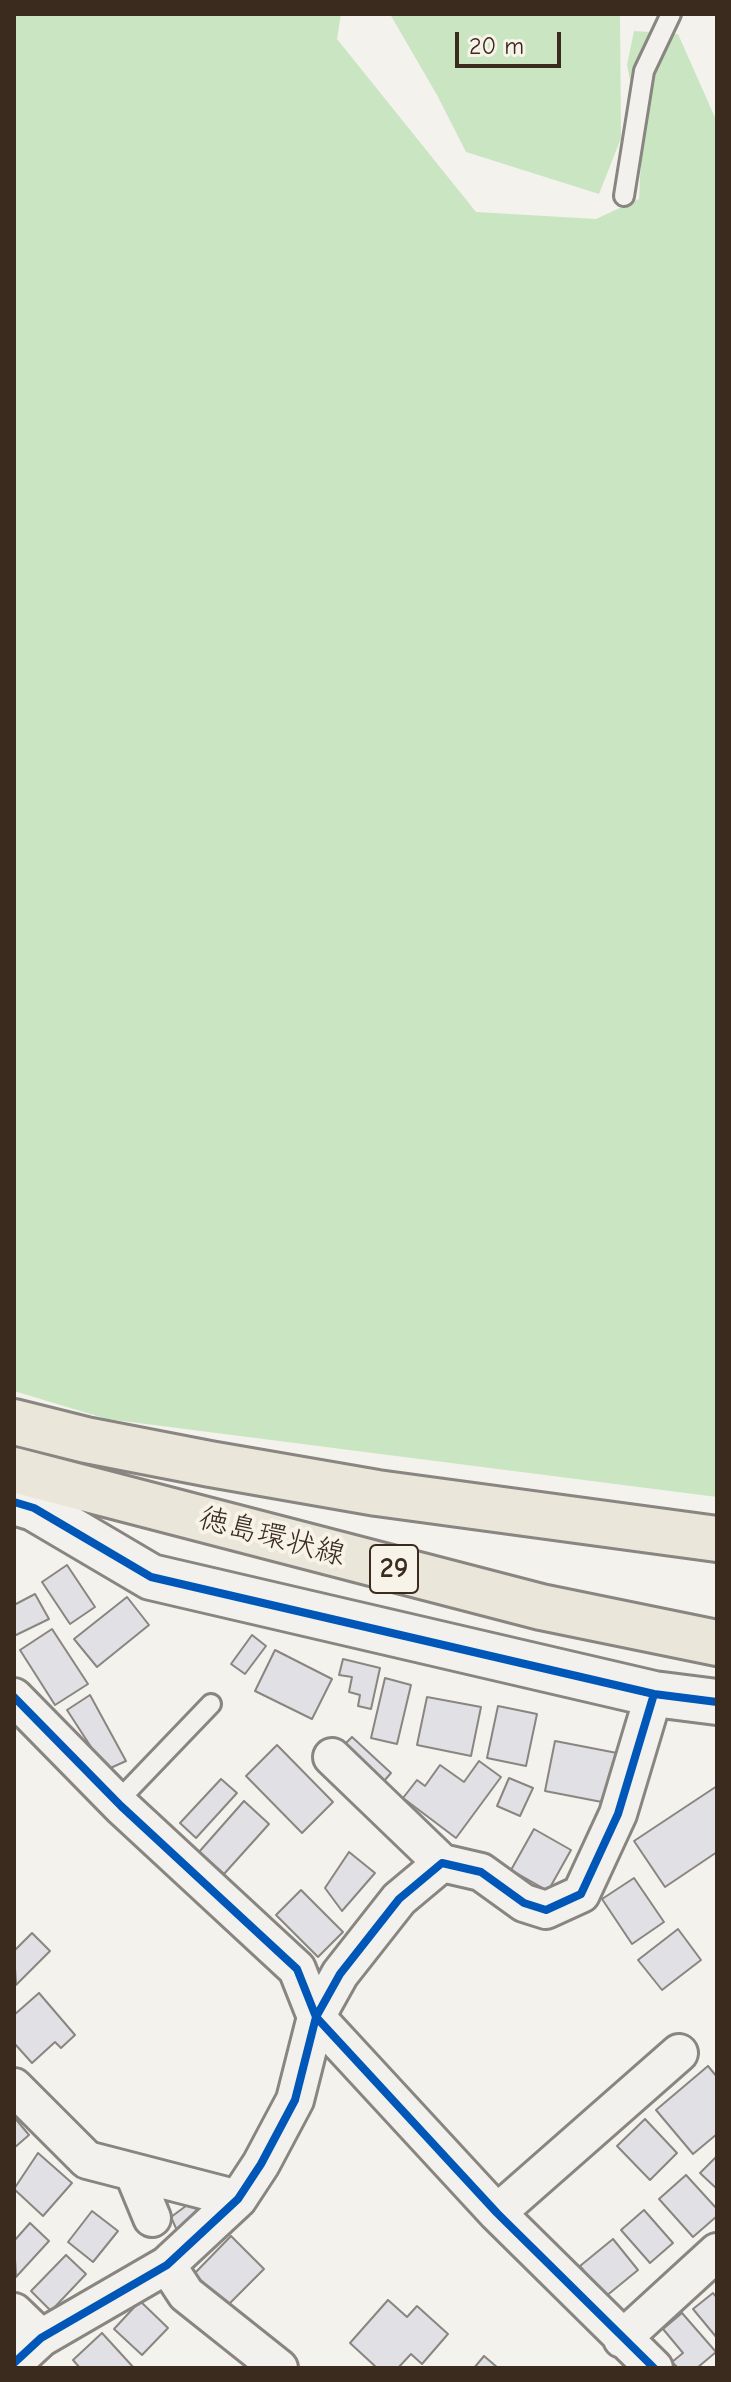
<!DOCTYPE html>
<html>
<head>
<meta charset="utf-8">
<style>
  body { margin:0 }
  #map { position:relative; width:731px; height:2382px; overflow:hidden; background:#f4f2ec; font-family:"Comic Neue",sans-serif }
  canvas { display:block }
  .frame { position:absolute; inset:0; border:16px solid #3b2a1e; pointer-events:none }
  .scale { position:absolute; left:455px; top:32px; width:106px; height:36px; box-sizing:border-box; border:4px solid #3b2a1e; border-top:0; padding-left:10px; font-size:24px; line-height:28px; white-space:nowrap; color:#3b2a1e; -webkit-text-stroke:6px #f7f3e8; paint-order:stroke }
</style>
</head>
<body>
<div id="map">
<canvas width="731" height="2382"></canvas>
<div class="frame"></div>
<div class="scale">20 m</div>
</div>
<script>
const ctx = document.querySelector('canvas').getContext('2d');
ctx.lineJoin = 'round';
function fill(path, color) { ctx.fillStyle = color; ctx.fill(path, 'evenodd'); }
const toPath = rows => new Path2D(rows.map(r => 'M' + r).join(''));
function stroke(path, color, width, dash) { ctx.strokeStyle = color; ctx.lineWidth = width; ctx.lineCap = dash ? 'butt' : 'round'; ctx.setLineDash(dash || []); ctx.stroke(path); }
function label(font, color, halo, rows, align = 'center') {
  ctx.font = font + ' "Comic Neue","Klee One",sans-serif'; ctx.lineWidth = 8; ctx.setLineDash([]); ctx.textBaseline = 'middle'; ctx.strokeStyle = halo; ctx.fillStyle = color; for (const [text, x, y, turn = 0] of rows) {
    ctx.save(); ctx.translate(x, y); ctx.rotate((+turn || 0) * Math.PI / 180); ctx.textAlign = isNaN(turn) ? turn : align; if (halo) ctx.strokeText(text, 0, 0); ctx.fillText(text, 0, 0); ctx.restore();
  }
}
const green = toPath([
  [14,14,341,14,337,39,476,212,596,219,639,199,642,140,627,65,634,31,678,34,717,122,717,1497,107,1419,14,1391],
  [390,14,620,14,621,138,599,194,466,152,437,95]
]);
const building = toPath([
  [67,1565,95,1607,70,1624,42,1582,67,1565],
  [35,1594,49,1619,14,1636,14,1605,35,1594],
  [127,1597,149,1625,97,1667,74,1639,127,1597],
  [52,1629,88,1684,55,1705,20,1650,52,1629],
  [252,1635,266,1646,245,1674,231,1664,252,1635],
  [275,1650,332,1679,312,1719,255,1691,275,1650],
  [343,1659,380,1668,371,1709,358,1706,360,1695,349,1692,352,1677,339,1675,343,1659],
  [385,1678,411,1685,397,1744,371,1738,385,1678],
  [90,1695,126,1761,106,1770,67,1710,90,1695],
  [427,1697,481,1707,471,1756,417,1745,427,1697],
  [498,1706,537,1714,526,1766,487,1758,498,1706],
  [352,1737,391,1773,377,1789,337,1752,352,1737],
  [555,1741,617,1753,607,1803,545,1791,555,1741],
  [277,1745,333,1802,302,1833,246,1776,277,1745],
  [479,1761,501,1777,456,1838,403,1798,417,1780,425,1786,440,1765,464,1782,479,1761],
  [509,1778,533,1788,520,1816,497,1806,509,1778],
  [221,1779,237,1793,196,1838,180,1823,221,1779],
  [717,1786,717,1852,665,1887,634,1841,717,1786],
  [244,1801,269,1824,224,1874,199,1852,244,1801],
  [534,1829,571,1850,548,1891,511,1870,534,1829],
  [349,1852,375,1873,342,1911,325,1888,349,1852],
  [634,1878,664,1922,632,1944,602,1899,634,1878],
  [301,1890,343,1932,318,1957,276,1915,301,1890],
  [678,1929,701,1960,662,1990,638,1960,678,1929],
  [32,1933,50,1951,16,1985,14,1951,32,1933],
  [39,1993,75,2035,61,2048,55,2042,32,2063,14,2043,14,2015,39,1993],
  [708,2066,717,2077,717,2134,693,2154,656,2110,708,2066],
  [14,2117,29,2135,14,2148,14,2117],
  [645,2119,677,2153,650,2180,617,2146,645,2119],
  [38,2153,72,2183,43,2216,14,2189,38,2153],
  [717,2156,717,2189,700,2173,717,2156],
  [686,2175,717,2209,717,2216,693,2237,659,2199,686,2175],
  [194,2200,203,2213,179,2235,171,2217,194,2200],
  [644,2210,673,2243,650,2263,621,2230,644,2210],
  [92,2211,118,2231,93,2262,68,2242,92,2211],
  [30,2223,49,2241,16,2277,14,2241,30,2223],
  [231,2236,264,2269,227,2306,194,2274,231,2236],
  [613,2239,638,2270,605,2297,580,2266,613,2239],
  [66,2255,86,2274,51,2311,31,2291,66,2255],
  [713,2293,717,2298,717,2338,693,2309,713,2293],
  [388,2300,407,2317,417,2306,448,2334,422,2364,411,2354,398,2368,377,2368,350,2343,388,2300],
  [140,2301,168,2328,142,2355,114,2329,140,2301],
  [682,2313,716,2352,697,2368,678,2368,672,2362,683,2353,663,2329,682,2313],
  [102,2333,134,2368,80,2368,73,2360,102,2333],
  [484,2356,498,2368,474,2368,484,2356]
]);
const lane = toPath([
  [624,196,644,71,671,14],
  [117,1802,211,1704]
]);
const street = toPath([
  [654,1694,618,1814,581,1894,546,1910,524,1903,481,1872,442,1863,399,1899,340,1974,316,2017,497,2213,654,2368],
  [14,1697,121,1806,297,1969,316,2017,295,2100,261,2164,238,2199,167,2265,41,2338,14,2363],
  [332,1757,442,1863],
  [14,2087,87,2160,238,2199],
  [133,2172,152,2218],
  [497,2213,679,2053],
  [167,2265,186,2294,279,2368],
  [14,2312,41,2338],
  [622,2339,717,2252]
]);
const secondary = toPath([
  [14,1502,34,1508,151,1577,654,1694,717,1702]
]);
const primary = toPath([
  [14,1422,86,1440,210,1464,377,1493,717,1539],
  [14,1470,541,1607,717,1643]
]);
const cycleway = toPath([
  [14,1502,34,1508,151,1577,654,1694,717,1702],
  [654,1694,618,1814,581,1894,546,1910,524,1903,481,1872,442,1863,399,1899,340,1974,316,2017,497,2213,654,2368],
  [14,1697,121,1806,297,1969,316,2017,295,2100,261,2164,238,2199,167,2265,41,2338,14,2363]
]);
const shields = [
  [394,1569,48]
];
const shieldNames = [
  ["29",394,1569]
];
const streetNames = [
  ["徳島環状線",272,1537,15]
];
fill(green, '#c9e5c2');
fill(building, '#e0e0e5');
stroke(building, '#898580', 2);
stroke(lane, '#898580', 24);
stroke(street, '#898580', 42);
stroke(secondary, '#898580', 50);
stroke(primary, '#898580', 50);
stroke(lane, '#f2f1ed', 18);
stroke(street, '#f2f1ed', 36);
stroke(secondary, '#f2f1ed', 44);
stroke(primary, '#ebe6da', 44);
stroke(cycleway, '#0057b8', 8);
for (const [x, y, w] of shields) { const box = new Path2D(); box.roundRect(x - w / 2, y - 24, w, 48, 6); ctx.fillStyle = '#f7f3e8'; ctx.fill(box); stroke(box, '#3b2a1e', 2); }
label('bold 28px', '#3b2a1e', null, shieldNames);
label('30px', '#3b2a1e', '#f7f3e8', streetNames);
</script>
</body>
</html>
